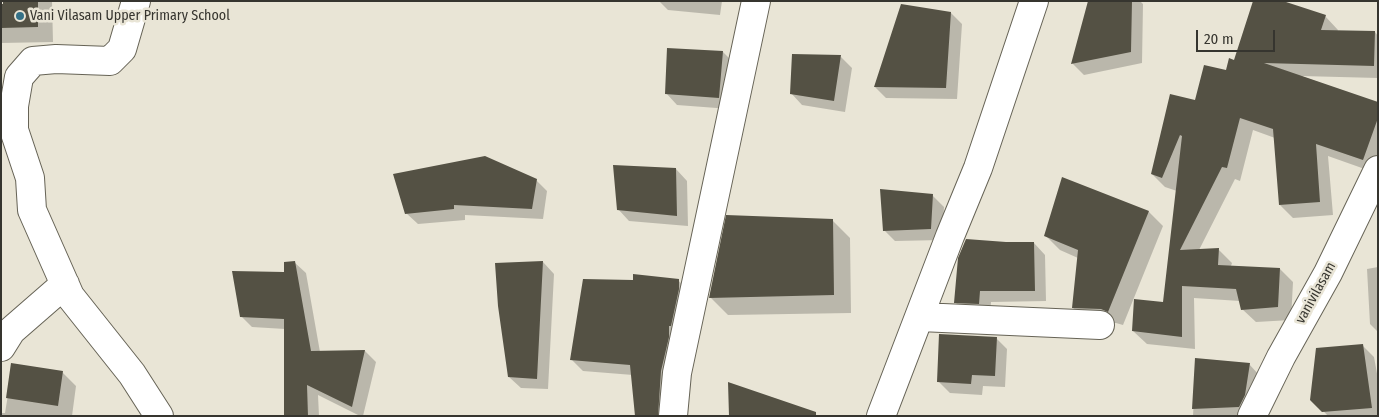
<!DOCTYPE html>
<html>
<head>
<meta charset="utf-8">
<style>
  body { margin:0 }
  #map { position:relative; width:1379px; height:417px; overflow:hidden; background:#e9e5d6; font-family:"Fira Sans Condensed",sans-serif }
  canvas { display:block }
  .frame { position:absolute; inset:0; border:2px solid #36352f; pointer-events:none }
  .scale { position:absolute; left:1196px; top:30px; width:79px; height:22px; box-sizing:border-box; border:2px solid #36352f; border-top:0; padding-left:6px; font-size:15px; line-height:18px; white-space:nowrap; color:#36352f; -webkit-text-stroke:4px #e9e5d6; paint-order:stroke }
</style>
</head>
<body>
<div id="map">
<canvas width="1379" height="417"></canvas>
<div class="frame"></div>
<div class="scale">20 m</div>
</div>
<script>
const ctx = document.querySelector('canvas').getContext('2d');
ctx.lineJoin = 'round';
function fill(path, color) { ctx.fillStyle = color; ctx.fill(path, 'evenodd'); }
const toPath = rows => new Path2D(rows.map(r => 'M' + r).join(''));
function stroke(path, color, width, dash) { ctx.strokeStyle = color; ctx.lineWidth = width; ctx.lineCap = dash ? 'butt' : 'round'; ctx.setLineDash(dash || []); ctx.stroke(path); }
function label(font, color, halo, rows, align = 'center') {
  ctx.font = font + ' "Fira Sans Condensed",sans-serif'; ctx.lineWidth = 5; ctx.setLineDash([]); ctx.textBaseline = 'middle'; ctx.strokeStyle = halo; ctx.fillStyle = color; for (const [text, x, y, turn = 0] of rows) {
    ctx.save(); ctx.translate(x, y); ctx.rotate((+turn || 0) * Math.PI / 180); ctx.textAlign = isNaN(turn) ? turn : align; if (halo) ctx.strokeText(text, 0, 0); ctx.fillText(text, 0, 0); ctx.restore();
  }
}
const shadow = toPath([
  [4,1,52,1,53,42,1,43,1,6,4,6],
  [659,1,722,1,720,15,668,10],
  [1089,1,1140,1,1143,4,1142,63,1084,75,1073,64],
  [951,13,962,24,957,99,886,98,875,87],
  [1325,16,1338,30,1337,32,1375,32,1378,36,1378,78,1301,76,1378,103,1378,168,1376,173,1328,156,1333,215,1293,218,1280,205,1275,138,1253,130,1240,181,1235,179,1199,250,1218,249,1232,263,1231,266,1280,269,1293,282,1291,320,1256,322,1242,309,1240,301,1194,298,1195,349,1147,344,1133,331,1164,304,1177,191,1165,187,1152,174,1196,102,1227,72,1235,61],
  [723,52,734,63,730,109,677,105,666,93],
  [841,57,852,68,845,112,802,105,791,93],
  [676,169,687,181,688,226,629,221,618,209],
  [536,180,547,191,543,219,465,215,465,220,418,224,406,213],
  [932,195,944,207,942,240,895,241,884,230],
  [1149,212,1163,226,1123,325,1116,323,1088,322,1073,308,1078,258,1060,250,1045,235],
  [832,220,850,238,851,313,728,315,710,297],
  [1034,243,1045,255,1046,301,991,302,990,315,967,314,955,302,1006,244],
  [294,262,306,273,320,352,365,351,376,362,363,416,360,416,318,395,319,416,285,416,285,329,252,327,241,316,286,273],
  [543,262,554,274,548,389,521,388,509,377],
  [1378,267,1378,332,1370,324,1367,269],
  [678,280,689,292,670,416,638,416,633,375,583,371,572,360],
  [996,338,1007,349,1005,387,983,386,982,395,950,393,939,382],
  [1362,345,1374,357,1378,379,1378,416,1328,416,1312,399],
  [1196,359,1249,364,1260,376,1251,416,1193,416],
  [13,364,62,372,76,386,72,416,1,416,1,413,5,413]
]);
const building = toPath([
  [3,1,38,1,38,27,1,28,1,4,3,4],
  [1088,1,1132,1,1131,52,1071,64],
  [1253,1,1283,1,1326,15,1321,30,1375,31,1374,66,1264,63,1378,102,1378,118,1363,160,1316,144,1320,202,1279,205,1273,129,1240,118,1227,168,1222,167,1180,250,1219,248,1218,265,1280,268,1278,307,1241,310,1236,289,1182,286,1182,337,1132,331,1134,299,1163,302,1182,136,1180,135,1162,178,1151,174,1170,94,1195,100,1204,65,1226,70,1229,58,1234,60],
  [901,4,951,12,946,88,874,87],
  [667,48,723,51,719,98,665,94],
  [792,54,841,55,834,101,790,94],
  [485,156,537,179,532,209,454,205,454,209,405,214,393,174],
  [613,165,676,168,677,216,617,210],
  [1062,177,1149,211,1108,312,1101,309,1072,308,1078,250,1044,236],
  [880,189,933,194,931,229,883,231],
  [726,215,833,219,834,295,709,298],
  [966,239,1006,242,1034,242,1035,291,980,291,979,304,954,303,958,258],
  [295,261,311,351,365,350,352,407,307,385,308,416,284,416,284,319,240,317,232,271,284,272,284,262],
  [543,261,537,379,508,377,498,306,495,263],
  [633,274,679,279,679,289,671,326,669,326,669,337,661,371,658,416,635,416,630,365,570,360,583,279,633,280],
  [939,334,997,337,995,376,972,375,971,384,937,382],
  [1363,344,1372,408,1322,412,1310,400,1316,348],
  [1195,358,1250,363,1245,395,1239,407,1192,409],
  [11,363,63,371,58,406,6,398],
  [728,382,816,412,816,416,729,416]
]);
const minor = toPath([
  [136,1,122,49,110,61,56,59,33,61,19,77,14,106,14,130,30,178,32,210,70,296,132,374,159,416],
  [920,317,1100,325],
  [1,347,11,331,65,284],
  [673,416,677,373,756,1],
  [881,416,950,236,978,168,1034,1],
  [1252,416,1281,357,1328,273,1378,170]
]);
const markers = [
  [20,16,5,"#347187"]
];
const poiNames = [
  ["Vani Vilasam Upper Primary School",30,16]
];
const streetNames = [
  ["vanivilasam",1316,293,-61]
];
fill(shadow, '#0003');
fill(building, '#545144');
stroke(minor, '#666356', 30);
stroke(minor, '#fff', 28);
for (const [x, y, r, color] of markers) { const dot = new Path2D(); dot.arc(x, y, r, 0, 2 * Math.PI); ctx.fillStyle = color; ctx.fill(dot); stroke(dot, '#e9e5d6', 2); }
label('14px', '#36352f', '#e9e5d6', poiNames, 'left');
label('14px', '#36352f', '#e9e5d6', streetNames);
</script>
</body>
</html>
